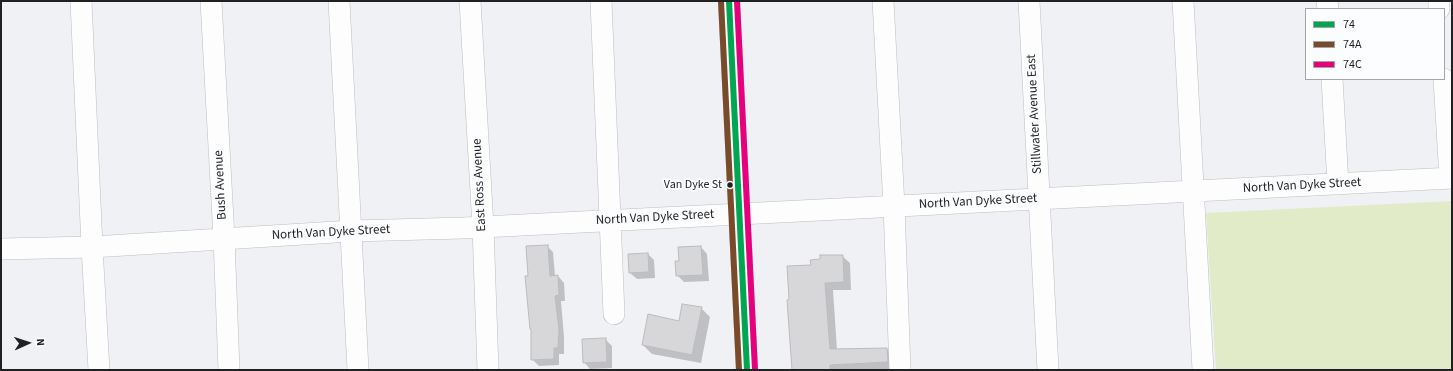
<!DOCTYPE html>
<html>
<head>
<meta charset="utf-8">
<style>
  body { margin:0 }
  #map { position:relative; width:1453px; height:371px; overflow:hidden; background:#eff1f4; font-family:"Source Sans 3",sans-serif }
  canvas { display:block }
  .frame { position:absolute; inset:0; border:2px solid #1f2123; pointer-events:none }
  .legend { position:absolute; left:1305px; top:8px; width:140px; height:72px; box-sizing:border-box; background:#fcfdfe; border:1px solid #a4a5a6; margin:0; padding:5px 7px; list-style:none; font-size:12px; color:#1f2123 }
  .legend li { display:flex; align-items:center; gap:8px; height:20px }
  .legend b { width:20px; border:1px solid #a4a5a6 }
  .north { position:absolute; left:8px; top:323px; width:40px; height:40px; -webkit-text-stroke:3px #fcfdfe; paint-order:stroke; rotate:87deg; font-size:11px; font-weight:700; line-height:16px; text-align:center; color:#1f2123 }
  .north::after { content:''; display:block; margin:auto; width:14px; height:18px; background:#1f2123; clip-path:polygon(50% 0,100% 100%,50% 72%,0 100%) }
</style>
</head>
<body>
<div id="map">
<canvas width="1453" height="371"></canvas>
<div class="frame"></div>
<ul class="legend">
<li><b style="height:5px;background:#00a651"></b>74</li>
<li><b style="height:5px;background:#7a4b2a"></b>74A</li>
<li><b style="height:5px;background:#e5007d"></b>74C</li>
</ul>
<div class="north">N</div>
</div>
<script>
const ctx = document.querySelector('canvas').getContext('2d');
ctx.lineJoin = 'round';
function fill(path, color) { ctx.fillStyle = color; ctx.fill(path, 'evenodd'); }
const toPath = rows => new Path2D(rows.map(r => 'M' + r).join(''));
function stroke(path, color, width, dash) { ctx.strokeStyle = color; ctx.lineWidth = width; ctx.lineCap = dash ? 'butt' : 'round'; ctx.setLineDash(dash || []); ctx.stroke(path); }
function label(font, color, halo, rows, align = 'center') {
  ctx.font = font + ' "Source Sans 3",sans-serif'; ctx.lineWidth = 3.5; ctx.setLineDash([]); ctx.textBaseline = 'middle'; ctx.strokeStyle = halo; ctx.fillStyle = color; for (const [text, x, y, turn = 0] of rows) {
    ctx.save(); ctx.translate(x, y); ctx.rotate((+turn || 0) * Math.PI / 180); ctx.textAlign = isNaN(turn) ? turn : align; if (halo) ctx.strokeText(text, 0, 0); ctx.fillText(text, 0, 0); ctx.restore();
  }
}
const green = toPath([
  [1452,201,1452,370,1216,370,1206,213]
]);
const shadow = toPath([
  [547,246,553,252,555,276,558,276,564,283,565,301,561,301,564,337,564,354,559,354,559,365,539,366,532,359,529,277],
  [701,247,707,254,709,281,684,282,677,275,680,262],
  [648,254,654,260,655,278,637,279,630,273],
  [842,256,850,263,851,290,833,290,837,350,887,349,895,357,895,370,792,370,812,266],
  [701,308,710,317,701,363,652,354,643,345],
  [605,339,612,346,612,368,590,369,584,362]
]);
const building = toPath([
  [548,245,550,276,558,275,559,295,555,296,559,330,558,348,554,348,554,359,531,360,531,329,530,329,525,276,528,276,526,246,548,245],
  [701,246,703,275,676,276,675,261,679,261,678,247,701,246],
  [648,253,649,272,629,273,628,254,648,253],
  [820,255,843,255,844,282,825,283,830,349,887,348,888,362,830,365,830,370,792,370,787,300,789,299,787,266,811,265,810,260,820,259,820,255],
  [682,304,702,307,692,355,642,345,648,314,679,321,682,304],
  [606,338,607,362,583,363,582,339,606,338]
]);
const minor = toPath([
  [81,1,92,247,99,370],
  [211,1,224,238,229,370],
  [339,1,358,370],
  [470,1,483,227,488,370],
  [601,1,614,314],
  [729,1,747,370],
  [883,1,894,206,900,370],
  [1029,1,1048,370],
  [1183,1,1203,370],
  [1327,1,1328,9],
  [1439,1,1439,9],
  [1332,79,1338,184],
  [1444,79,1450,178],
  [1,249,92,247,352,231,463,228,1452,178]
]);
const bus1 = toPath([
  [729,1,747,370]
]);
const bus2 = toPath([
  [721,1,739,370]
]);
const bus3 = toPath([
  [737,1,755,370]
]);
const markers = [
  [730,185,3.5,"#1f2123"]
];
const busNames = [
  ["Van Dyke St",722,185]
];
const streetNames = [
  ["Stillwater Avenue East",1035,114,-93],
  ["Bush Avenue",221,185,-93],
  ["East Ross Avenue",480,185,-93],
  ["North Van Dyke Street",1302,186,-3],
  ["North Van Dyke Street",978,202,-3],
  ["North Van Dyke Street",655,218,-3],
  ["North Van Dyke Street",331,233,-3]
];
fill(green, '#e1ebc8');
fill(shadow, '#0003');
fill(building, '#d7d7d9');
stroke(building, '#bcbbbe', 1);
stroke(minor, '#bcbec0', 22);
stroke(minor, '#fdfdfd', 21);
stroke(bus1, '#00a651', 6);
stroke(bus2, '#7a4b2a', 6);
stroke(bus3, '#e5007d', 6);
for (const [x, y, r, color] of markers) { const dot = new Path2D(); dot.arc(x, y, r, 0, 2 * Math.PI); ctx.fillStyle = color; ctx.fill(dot); stroke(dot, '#fcfdfe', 1.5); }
label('12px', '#1f2123', '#fcfdfe', busNames, 'right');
label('13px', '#1f2123', '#fcfdfe', streetNames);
</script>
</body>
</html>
